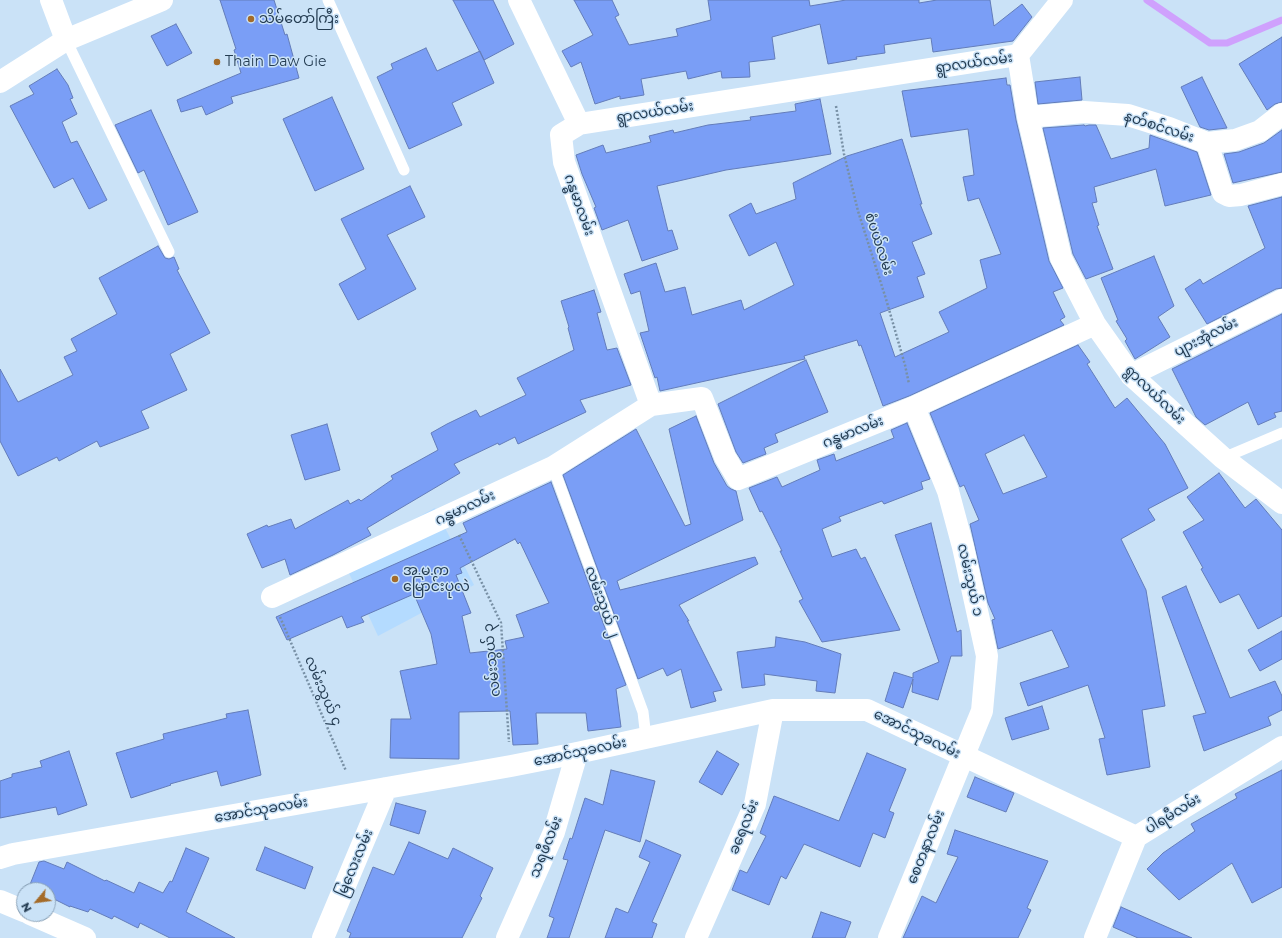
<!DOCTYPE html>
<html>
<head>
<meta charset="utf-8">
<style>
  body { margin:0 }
  #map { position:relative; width:1282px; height:938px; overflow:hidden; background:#cae2f7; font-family:Montserrat,sans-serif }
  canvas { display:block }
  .north { position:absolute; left:16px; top:882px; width:40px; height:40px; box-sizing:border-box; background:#cae2f7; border:1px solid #879fb5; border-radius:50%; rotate:241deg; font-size:11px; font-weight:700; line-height:16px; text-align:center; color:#233b51 }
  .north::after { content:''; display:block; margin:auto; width:14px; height:18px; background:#a46b29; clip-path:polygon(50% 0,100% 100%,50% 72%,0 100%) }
</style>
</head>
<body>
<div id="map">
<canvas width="1282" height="938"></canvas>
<div class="north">N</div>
</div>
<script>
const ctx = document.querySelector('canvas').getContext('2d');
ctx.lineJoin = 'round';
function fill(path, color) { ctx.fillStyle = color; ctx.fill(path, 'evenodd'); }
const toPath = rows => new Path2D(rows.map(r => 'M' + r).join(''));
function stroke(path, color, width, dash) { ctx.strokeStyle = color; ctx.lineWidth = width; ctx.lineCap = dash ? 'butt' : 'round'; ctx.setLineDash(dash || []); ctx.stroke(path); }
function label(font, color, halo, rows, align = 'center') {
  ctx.font = font + ' Montserrat,"Noto Sans Myanmar",sans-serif'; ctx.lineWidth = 3; ctx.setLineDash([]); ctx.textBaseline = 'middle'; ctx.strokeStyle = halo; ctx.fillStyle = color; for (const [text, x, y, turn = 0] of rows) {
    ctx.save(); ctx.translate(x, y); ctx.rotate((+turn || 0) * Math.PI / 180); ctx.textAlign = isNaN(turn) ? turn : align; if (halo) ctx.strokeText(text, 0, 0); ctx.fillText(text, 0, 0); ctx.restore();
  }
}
const built = toPath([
  [435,508,474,585,378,636,342,558]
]);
const stream = toPath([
  [1147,0,1210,43,1227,43,1282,20]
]);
const building = toPath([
  [220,0,274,0,285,35,287,34,299,78,231,97,233,103,206,115,202,106,181,112,177,100,241,73,234,50,236,49,220,0],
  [453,0,493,0,514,44,484,60,453,0],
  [574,0,612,0,619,15,615,17,629,45,678,36,676,29,711,20,708,0,809,0,810,6,846,0,919,0,919,3,937,0,990,0,994,26,1022,4,1032,17,1013,41,933,52,931,38,884,45,885,53,856,57,857,59,828,64,820,24,772,37,775,59,749,62,750,77,722,78,721,71,688,79,686,71,641,79,644,95,620,99,620,96,595,104,581,62,571,67,562,51,593,35,574,0],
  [176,24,192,53,167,66,151,36,176,24],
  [1282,37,1282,102,1275,104,1267,110,1239,64,1282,37],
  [426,48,437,71,480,51,494,83,452,103,462,125,409,149,377,77,393,69,391,64,426,48],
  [57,69,68,85,73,98,70,99,77,114,62,122,71,143,77,141,107,200,89,209,73,178,54,188,10,106,34,94,29,86,57,69],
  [1080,77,1082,100,1038,104,1035,82,1080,77],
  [1202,77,1227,128,1209,130,1200,127,1181,87,1202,77],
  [1006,78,1007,85,1010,85,1016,120,1049,261,1063,288,1053,292,1065,317,1060,320,1064,325,909,396,883,406,861,345,859,346,857,340,804,356,805,359,660,391,657,377,655,378,640,333,649,331,640,291,631,294,624,274,656,263,665,292,685,287,692,315,741,300,744,310,794,285,776,242,749,256,729,215,751,203,756,214,796,199,793,183,847,156,902,139,922,204,920,204,932,234,912,242,925,274,917,277,924,297,880,313,895,357,949,332,939,312,987,288,980,260,1001,254,979,198,968,201,963,177,974,175,968,129,911,137,902,91,1006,78],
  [332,97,364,169,315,191,283,119,332,97],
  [820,99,831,154,788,161,726,170,657,186,668,231,672,230,678,249,642,261,628,220,602,230,594,208,596,207,582,174,576,155,603,145,606,153,651,142,649,136,673,130,674,133,708,125,751,120,750,117,796,111,795,104,820,99],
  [151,110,198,212,168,225,144,170,138,173,115,125,151,110],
  [1084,125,1085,126,1089,125,1096,125,1111,159,1149,148,1150,135,1197,152,1211,195,1165,206,1156,169,1094,187,1097,202,1092,203,1099,225,1097,226,1113,269,1086,279,1073,254,1043,128,1084,125],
  [1282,130,1282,172,1233,183,1224,154,1239,152,1264,143,1282,130],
  [410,186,425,217,387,235,416,289,358,320,339,284,366,269,341,219,410,186],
  [1282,197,1282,288,1276,289,1207,324,1185,289,1200,279,1203,284,1265,248,1248,206,1282,197],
  [158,246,165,258,169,259,174,257,179,269,177,270,210,333,170,354,187,390,141,411,149,428,100,447,97,441,59,461,57,457,18,476,0,441,0,369,18,402,73,375,64,357,77,351,71,339,117,314,99,278,158,246],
  [1154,256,1174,306,1158,317,1170,337,1135,359,1125,341,1127,339,1116,321,1118,320,1101,278,1154,256],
  [594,290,601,312,597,313,607,350,617,348,631,385,580,400,586,412,518,444,515,437,499,445,498,443,454,464,460,473,367,528,371,535,333,555,290,575,285,559,262,568,247,534,267,525,268,527,291,519,295,529,348,500,350,504,359,499,361,501,393,479,391,476,438,450,431,433,447,424,476,410,480,417,526,395,517,378,574,350,568,328,569,327,561,301,594,290],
  [1282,314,1282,411,1274,413,1276,417,1258,425,1248,402,1205,425,1196,417,1172,369,1282,314],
  [1078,345,1090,362,1087,364,1115,408,1127,398,1165,444,1188,488,1148,509,1155,520,1121,539,1146,590,1165,706,1142,710,1150,767,1107,775,1099,739,1105,738,1088,685,1028,706,1020,683,1069,667,1052,630,998,649,992,620,995,619,988,603,970,524,979,520,964,485,960,487,930,413,1078,345],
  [1024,435,1047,477,1003,494,985,454,1024,435],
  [806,360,828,412,775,434,778,442,764,448,766,454,743,463,736,452,718,404,806,360],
  [696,416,714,463,727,486,731,489,736,491,743,520,617,581,620,590,755,557,758,564,679,605,689,621,687,621,688,622,722,690,713,692,716,701,691,708,681,669,667,676,663,668,638,679,563,475,636,429,685,526,691,524,669,429,696,416],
  [907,423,930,479,921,482,923,489,884,504,882,501,839,517,841,521,822,529,832,557,856,549,861,559,865,557,900,630,822,642,799,601,803,599,780,551,782,551,762,511,760,512,749,488,777,477,782,487,820,470,817,460,834,454,836,461,894,438,891,430,907,423],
  [327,424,340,470,305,480,291,435,327,424],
  [1219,473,1245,508,1256,499,1282,530,1282,616,1258,629,1239,594,1220,603,1201,569,1203,568,1183,532,1204,520,1187,497,1219,473],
  [551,482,626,685,616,689,621,727,588,731,586,713,536,713,538,744,513,745,510,711,459,712,459,759,390,758,391,719,411,719,400,671,437,664,431,634,414,594,361,617,364,622,347,628,342,616,287,640,276,617,467,532,463,523,551,482],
  [515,539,518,544,520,542,549,603,516,615,524,637,505,641,507,649,470,653,462,616,471,613,456,575,462,573,460,568,515,539],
  [931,523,957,632,961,630,962,656,951,656,938,700,912,692,913,679,903,708,885,701,894,672,913,678,913,673,939,662,895,535,931,523],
  [1186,586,1230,698,1275,681,1282,696,1282,710,1268,717,1271,725,1204,751,1193,716,1206,713,1162,597,1186,586],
  [1282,631,1282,659,1260,671,1248,650,1282,631],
  [776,637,805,642,841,654,835,693,816,691,817,681,764,674,765,685,742,688,737,652,775,647,776,637],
  [1042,706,1049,729,1012,740,1005,718,1042,706],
  [248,710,261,775,221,786,217,771,170,784,171,785,131,798,116,753,164,739,163,734,227,718,226,714,248,710],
  [69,751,87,805,58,815,56,807,0,818,0,781,12,777,12,774,42,767,40,761,69,751],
  [717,751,739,764,722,795,699,782,717,751],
  [867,753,906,769,889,811,894,813,885,838,873,833,860,867,804,844,786,879,781,876,769,905,732,890,740,870,747,873,766,836,760,833,774,796,839,821,867,753],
  [611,770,655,781,640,842,605,830,569,938,547,938,554,918,549,916,568,860,563,859,570,838,572,839,585,798,603,805,611,770],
  [1282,770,1282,887,1252,903,1232,863,1179,900,1147,869,1163,853,1195,831,1191,824,1237,798,1235,794,1282,770],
  [975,777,1014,793,1006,812,967,797,975,777],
  [396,803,426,811,419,834,390,825,396,803],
  [955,830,1048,861,1027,908,1031,910,1018,938,903,938,922,896,936,903,958,857,947,854,955,830],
  [646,840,681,855,652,922,657,924,652,938,605,938,616,908,628,913,650,862,639,857,646,840],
  [409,842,448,859,453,848,493,868,480,896,482,898,462,938,349,938,351,933,347,931,373,867,394,875,409,842],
  [265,847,313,867,305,889,256,870,265,847],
  [186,848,209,858,186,912,235,938,170,938,140,923,138,928,114,916,112,919,90,909,88,912,70,906,70,907,48,896,48,890,35,890,29,887,39,862,44,861,64,869,67,862,105,881,106,880,134,893,139,882,163,893,170,881,172,882,186,848],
  [1121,907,1192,938,1138,938,1113,927,1121,907],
  [821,912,851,922,845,938,812,938,821,912]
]);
const path = toPath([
  [836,106,844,154,858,211,886,299,905,365,909,384],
  [459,535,501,623,509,742],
  [280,617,346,771]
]);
const service = toPath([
  [328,0,404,170],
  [66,40,169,252],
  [1223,458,1282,433],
  [553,467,643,712,646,738]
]);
const minor = toPath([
  [51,0,66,40],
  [519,0,579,124,1018,55,1028,117,1061,258,1095,324,1131,375,1223,458,1282,503],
  [1018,55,1062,0],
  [1028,117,1084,112,1128,115,1169,128,1207,143,1235,140,1260,131,1282,114],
  [579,124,561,135,564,162,651,405],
  [1207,143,1223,193,1229,196,1241,195,1282,184],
  [1131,375,1282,300],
  [272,597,553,467,651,405,702,398,725,457,738,479,914,407,1095,324],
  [0,858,13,854,511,766,577,753,773,710,867,710,1136,837],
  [0,901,24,911],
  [30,914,85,938],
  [323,938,386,788],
  [507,938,554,832,577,753],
  [696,938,755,804,773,710],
  [889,938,982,711,987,656,963,547,948,491,914,407],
  [1095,938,1136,837,1282,747]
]);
const secondary = toPath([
  [0,82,66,40,162,0]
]);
const markers = [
  [251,19,4,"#a46b29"],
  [217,62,4,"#a46b29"],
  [395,579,4,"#a46b29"]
];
const poiNames = [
  ["သိမ်တော်ကြီး",259,19],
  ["Thain Daw Gie",225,62],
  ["အ.မ.က",403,571],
  ["မြောင်းပုလဲ",403,587]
];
const streetNames = [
  ["ရွာလယ်လမ်း",974,63,-8],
  ["ရွာလယ်လမ်း",655,112,-9],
  ["နတ်စင်လမ်း",1159,127,18],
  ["ဂန္ဓမာလမ်း",579,205,70],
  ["စံပယ်လမ်း",879,244,72],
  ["ပျားအုံလမ်း",1206,337,-27],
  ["ရွာလယ်လမ်း",1155,395,44],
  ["ဂန္ဓမာလမ်း",853,432,-22],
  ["ဂန္ဓမာလမ်း",465,508,-25],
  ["လမ်းသွယ် ၁",970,580,77],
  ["လမ်းသွယ် ၂",602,602,70],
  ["လမ်းသွယ် ၃",492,660,-96],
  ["လမ်းသွယ် ၄",323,691,67],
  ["အောင်သုခလမ်း",917,734,26],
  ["အောင်သုခလမ်း",580,752,-12],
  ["အောင်သုခလမ်း",261,810,-10],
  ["ပါရမီလမ်း",1173,814,-32],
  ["ခရေလမ်း",744,827,-68],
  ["သရဖီလမ်း",546,847,-68],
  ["စေတနာလမ်း",926,847,-68],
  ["မြလေးလမ်း",355,863,-67]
];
fill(built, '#b4dbff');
stroke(stream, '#cfa1fd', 7);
fill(building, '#7a9ef6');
stroke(building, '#637cb9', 1);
stroke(path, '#7890a5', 2.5, [2, 2]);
stroke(service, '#fff', 11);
stroke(minor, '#fff', 22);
stroke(secondary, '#fff', 22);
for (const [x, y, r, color] of markers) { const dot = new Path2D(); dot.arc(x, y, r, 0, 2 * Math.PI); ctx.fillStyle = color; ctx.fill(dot); stroke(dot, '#cae2f7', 1.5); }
label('14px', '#233b51', '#cae2f7', poiNames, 'left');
label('14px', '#233b51', '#cae2f7', streetNames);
</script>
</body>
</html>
